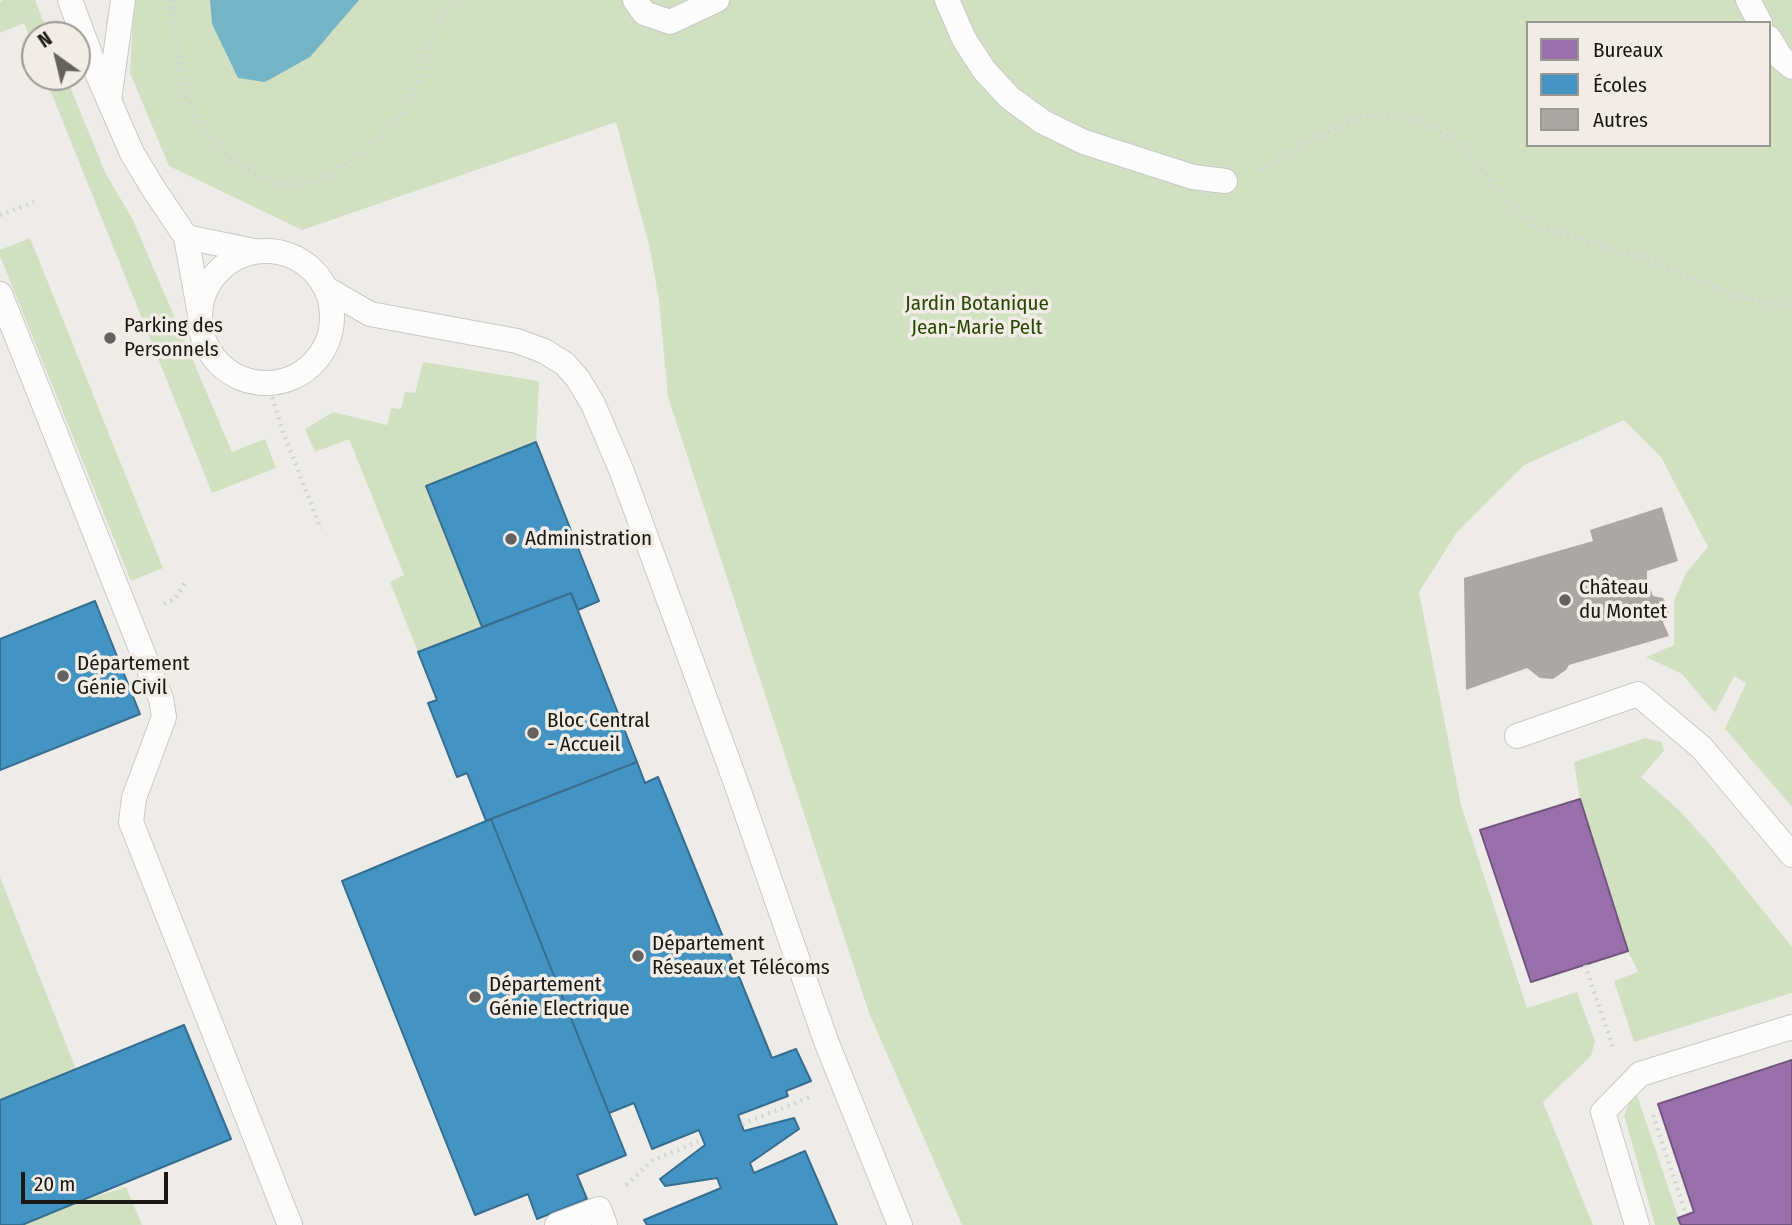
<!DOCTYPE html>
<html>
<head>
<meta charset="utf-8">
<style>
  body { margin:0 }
  #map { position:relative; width:1792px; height:1225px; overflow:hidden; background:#eeece9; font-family:"Fira Sans Condensed",sans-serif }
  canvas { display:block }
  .legend { position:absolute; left:1526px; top:21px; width:245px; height:126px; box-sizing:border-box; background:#f1ede6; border:2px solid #9b9892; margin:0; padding:9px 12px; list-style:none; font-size:21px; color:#191815 }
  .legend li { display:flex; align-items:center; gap:14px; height:35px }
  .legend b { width:35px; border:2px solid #9b9892 }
  .north { position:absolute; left:21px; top:21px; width:70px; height:70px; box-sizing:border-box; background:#f1ede6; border:2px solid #9b9892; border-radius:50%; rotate:326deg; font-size:19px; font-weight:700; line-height:28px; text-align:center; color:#191815 }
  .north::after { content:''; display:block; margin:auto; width:24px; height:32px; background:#64625f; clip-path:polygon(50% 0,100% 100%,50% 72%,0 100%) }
  .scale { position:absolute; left:21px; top:1172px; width:147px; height:32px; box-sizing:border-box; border:4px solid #191815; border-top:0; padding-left:9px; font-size:21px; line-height:24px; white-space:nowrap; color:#191815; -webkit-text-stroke:5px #f1ede6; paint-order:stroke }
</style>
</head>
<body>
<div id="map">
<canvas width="1792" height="1225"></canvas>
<ul class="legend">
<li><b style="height:19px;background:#9970ab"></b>Bureaux</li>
<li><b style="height:19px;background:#4393c3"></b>Écoles</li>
<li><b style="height:19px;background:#a9a8a5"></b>Autres</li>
</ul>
<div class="north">N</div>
<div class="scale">20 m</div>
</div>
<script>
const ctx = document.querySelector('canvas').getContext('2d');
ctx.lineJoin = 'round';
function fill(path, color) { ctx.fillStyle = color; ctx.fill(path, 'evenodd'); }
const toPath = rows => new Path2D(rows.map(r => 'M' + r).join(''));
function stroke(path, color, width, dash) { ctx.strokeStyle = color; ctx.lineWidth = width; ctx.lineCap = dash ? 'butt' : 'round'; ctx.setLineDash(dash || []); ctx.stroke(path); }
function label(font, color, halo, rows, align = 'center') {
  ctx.font = font + ' "Fira Sans Condensed",sans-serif'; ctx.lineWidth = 7; ctx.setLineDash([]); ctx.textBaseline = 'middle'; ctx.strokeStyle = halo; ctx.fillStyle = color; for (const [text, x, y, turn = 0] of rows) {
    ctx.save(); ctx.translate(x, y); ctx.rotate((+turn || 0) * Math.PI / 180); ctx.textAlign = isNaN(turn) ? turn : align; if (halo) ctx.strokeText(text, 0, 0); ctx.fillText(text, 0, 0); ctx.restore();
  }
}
const green = toPath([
  [3,0,35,0,49,35,35,35,35,51,24,23,0,33,0,2],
  [134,0,1792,0,1792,807,1725,729,1746,683,1734,676,1715,713,1682,674,1646,657,1674,645,1674,601,1686,573,1708,547,1661,457,1624,420,1524,465,1457,532,1419,592,1461,805,1527,1008,1577,992,1595,1041,1591,1056,1543,1102,1593,1225,962,1225,869,1013,668,397,659,301,650,249,616,122,302,230,169,166,130,73],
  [1528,23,1769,23,1769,145,1528,145],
  [45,77,66,77,105,172,133,220,232,452,265,439,276,468,212,493],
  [30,238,163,568,131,581,0,256,0,250],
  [423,362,539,381,536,445,535,443,426,486,482,627,418,652,390,582,404,575,349,439,315,452,305,429,333,412,387,425,391,408,401,409,405,392,415,393],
  [1645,738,1662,742,1664,751,1641,777,1679,810,1714,849,1792,947,1792,993,1634,1042,1614,981,1638,972,1628,951,1580,799,1574,762],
  [0,877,76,1069,0,1100],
  [1637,1095,1681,1225,1655,1225,1624,1115,1632,1096],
  [126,1187,142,1225,22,1225,84,1200]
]);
const water = toPath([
  [210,0,359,0,310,57,265,82,238,78,212,24]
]);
const offices = toPath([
  [1580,799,1628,951,1531,982,1480,830,1580,799],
  [1792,1060,1792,1225,1681,1225,1678,1218,1694,1212,1658,1104,1792,1060]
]);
const schools = toPath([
  [536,442,599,601,578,610,571,593,482,627,426,486,536,442],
  [571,593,637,762,486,821,467,773,457,777,428,703,437,700,418,652,571,593],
  [95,601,140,714,0,770,0,639,95,601],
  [637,762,645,783,658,777,772,1058,796,1049,811,1081,786,1091,788,1096,738,1115,744,1131,794,1118,799,1129,750,1163,754,1173,805,1151,837,1225,647,1225,644,1220,721,1188,717,1178,665,1186,660,1179,705,1145,699,1130,652,1149,634,1103,609,1113,491,819,637,762],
  [491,819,626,1155,577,1175,587,1199,537,1219,528,1194,475,1215,342,881,491,819],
  [184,1025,231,1139,22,1225,0,1225,0,1100,184,1025]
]);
const building = toPath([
  [1662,507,1678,561,1647,571,1647,579,1653,596,1663,598,1668,606,1669,615,1663,622,1669,636,1569,665,1566,670,1553,679,1540,678,1527,668,1466,690,1464,578,1593,541,1590,530]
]);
const path = toPath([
  [171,0,183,91,200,125,230,158,264,180,294,187,327,175,361,155,398,120,415,89,428,46,440,18,457,0],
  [1261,170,1299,147,1360,116,1396,115,1426,124,1457,142,1517,212,1537,226,1653,261,1728,294,1792,307],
  [0,215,34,202],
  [268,384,284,435,321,529],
  [164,604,175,599,185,583],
  [1585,965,1613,1047],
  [1653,1115,1686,1214],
  [742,1124,810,1097],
  [626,1185,653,1160,702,1140]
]);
const lane = toPath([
  [70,0,97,73,132,153,153,188,186,237,199,309],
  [635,0,644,13,670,22,717,0],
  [947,0,964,39,984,70,1010,98,1043,122,1084,142,1193,177,1225,181],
  [1748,0,1760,23],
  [1769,38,1781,58,1792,67],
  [109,100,123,0],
  [186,237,254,251],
  '200 317a66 66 0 1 1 132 0a66 66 0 1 1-132 0Z',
  [327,289,370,314,517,341,544,351,565,364,578,379,593,404,622,472,736,783,826,1041,900,1225],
  [0,294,161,699,164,717,134,798,131,822,290,1225],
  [1517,736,1638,694,1702,748,1792,855],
  [557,1225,599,1209,605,1225],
  [1637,1225,1603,1112,1640,1074,1792,1027]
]);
const markers = [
  [110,338,7,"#64625f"],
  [511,539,7,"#64625f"],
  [1565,600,7,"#64625f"],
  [63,676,7,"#64625f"],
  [533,733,7,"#64625f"],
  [638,956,7,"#64625f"],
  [475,997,7,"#64625f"]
];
const parkNames = [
  ["Jardin Botanique",977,304],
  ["Jean-Marie Pelt",977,328]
];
const poiNames = [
  ["Parking des",124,326],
  ["Personnels",124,350],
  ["Administration",525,539],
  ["Château",1579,588],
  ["du Montet",1579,612],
  ["Département",77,664],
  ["Génie Civil",77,688],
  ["Bloc Central",547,721],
  ["- Accueil",547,745],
  ["Département",652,944],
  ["Réseaux et Télécoms",652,968],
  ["Département",489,985],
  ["Génie Electrique",489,1009]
];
fill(green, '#d2e0c2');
fill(water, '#75b4c5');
fill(offices, '#9970ab');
stroke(offices, '#73567e', 2);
fill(schools, '#4393c3');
stroke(schools, '#366e8f', 2);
fill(building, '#a9a8a5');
stroke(lane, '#cac8c5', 26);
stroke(path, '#d4d4d3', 4.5, [2, 5]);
stroke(lane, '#fcfcfc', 24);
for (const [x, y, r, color] of markers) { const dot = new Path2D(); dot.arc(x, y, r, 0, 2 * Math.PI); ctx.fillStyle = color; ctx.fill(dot); stroke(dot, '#f1ede6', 2.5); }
label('21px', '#2a4700', '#f1ede6', parkNames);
label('21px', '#191815', '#f1ede6', poiNames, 'left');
</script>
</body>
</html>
